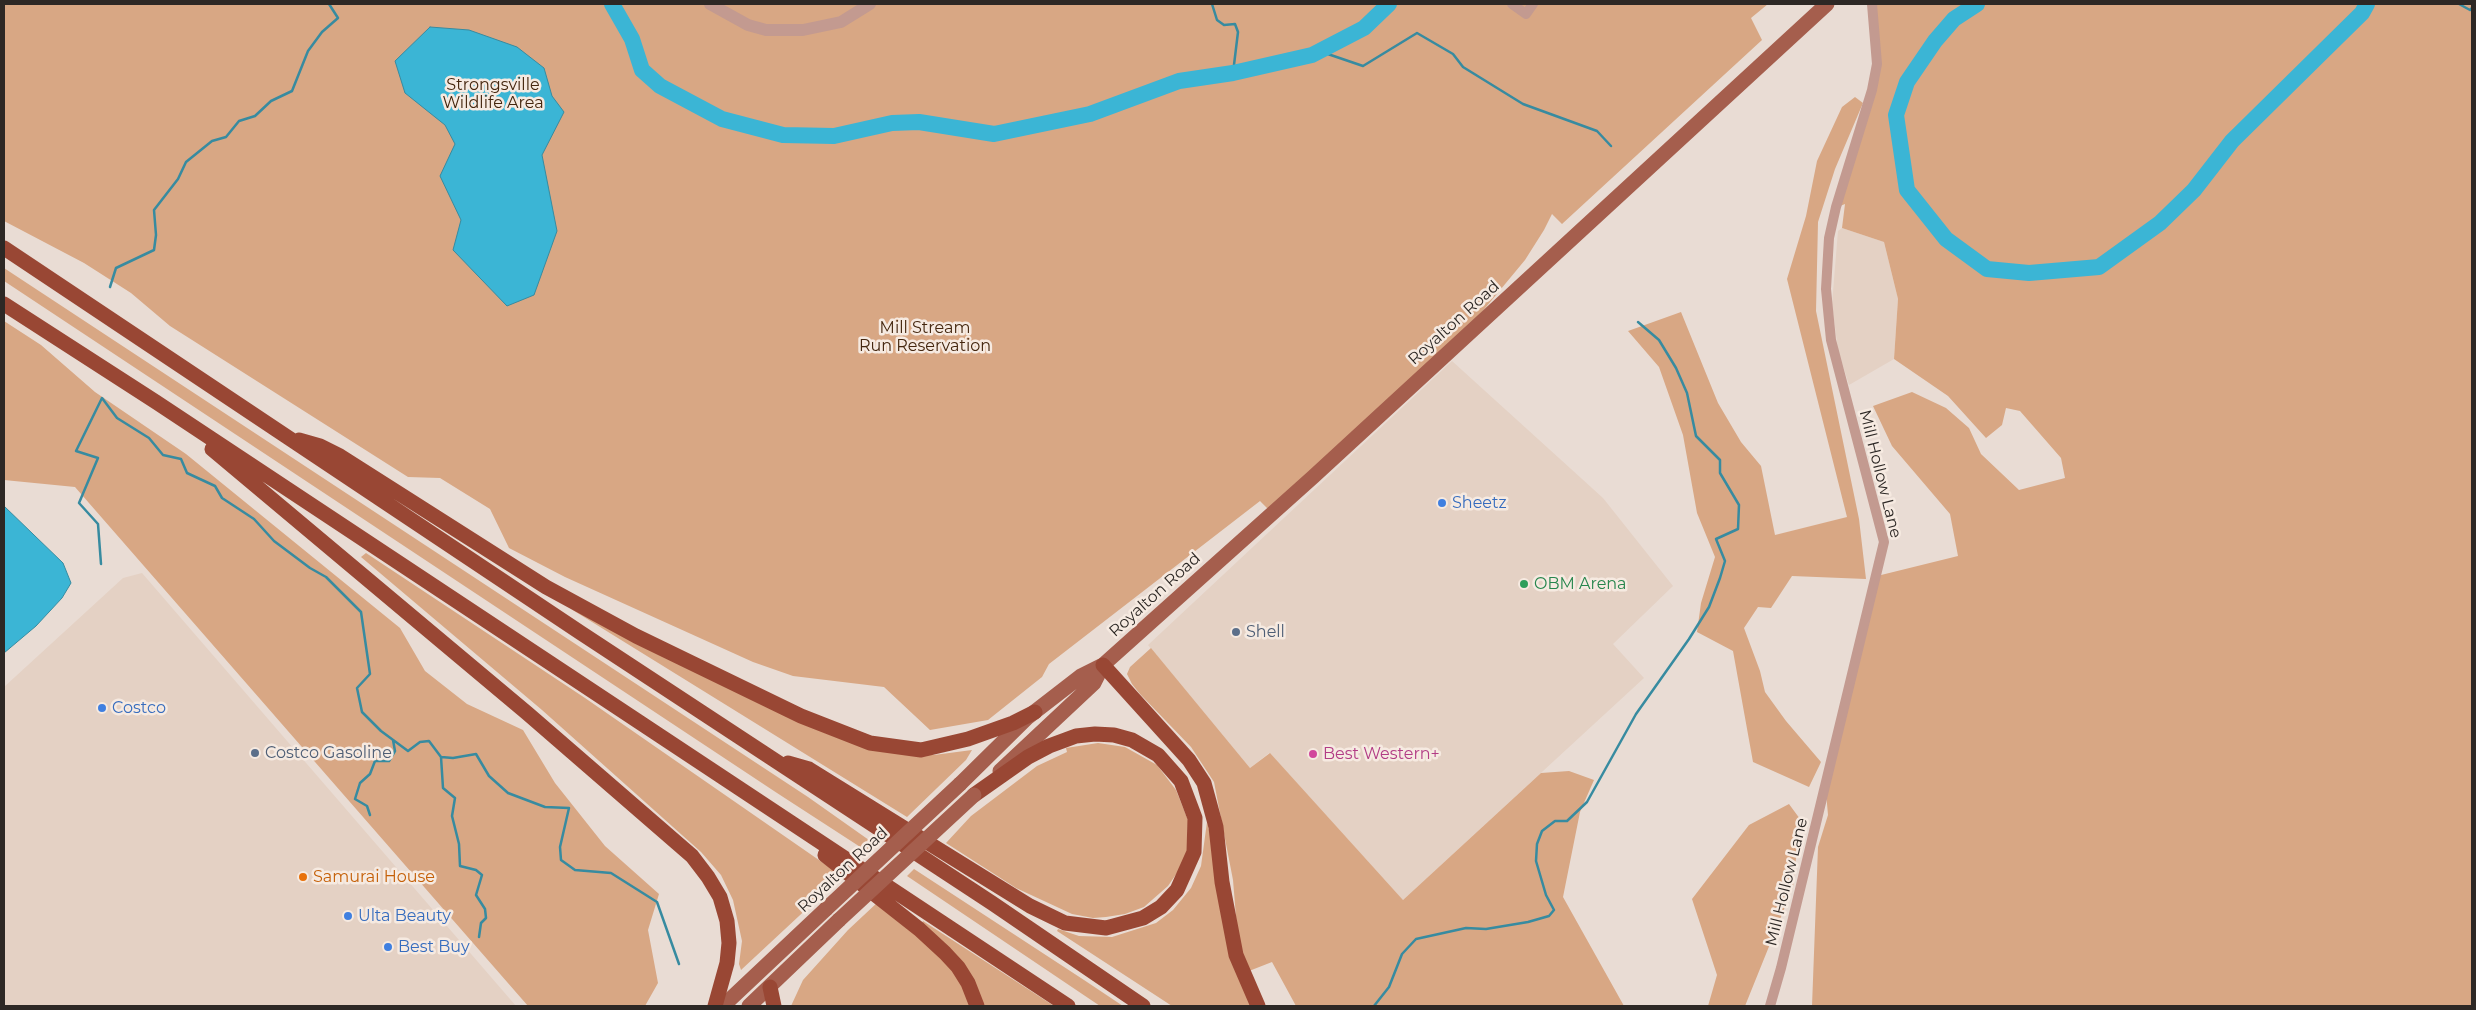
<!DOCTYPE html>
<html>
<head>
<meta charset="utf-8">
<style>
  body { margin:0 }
  #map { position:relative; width:2476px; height:1010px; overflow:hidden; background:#e9dcd4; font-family:Montserrat,sans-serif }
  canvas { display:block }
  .frame { position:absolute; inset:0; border:5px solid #2d2825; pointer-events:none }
</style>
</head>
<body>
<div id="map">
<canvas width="2476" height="1010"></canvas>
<div class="frame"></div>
</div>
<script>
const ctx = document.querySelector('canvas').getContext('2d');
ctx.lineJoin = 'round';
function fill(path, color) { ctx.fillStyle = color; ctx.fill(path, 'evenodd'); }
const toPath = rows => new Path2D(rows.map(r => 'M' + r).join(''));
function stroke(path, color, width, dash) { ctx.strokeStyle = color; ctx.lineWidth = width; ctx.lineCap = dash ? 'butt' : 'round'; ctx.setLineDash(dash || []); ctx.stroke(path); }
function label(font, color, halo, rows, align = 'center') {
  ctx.font = font + ' Montserrat,sans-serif'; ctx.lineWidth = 5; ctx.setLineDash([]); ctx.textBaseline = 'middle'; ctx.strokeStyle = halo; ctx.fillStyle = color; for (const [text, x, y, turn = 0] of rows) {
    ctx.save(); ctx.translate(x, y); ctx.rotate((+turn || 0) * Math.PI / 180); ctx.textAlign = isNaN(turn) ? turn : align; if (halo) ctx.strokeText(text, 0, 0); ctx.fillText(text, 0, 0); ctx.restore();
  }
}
const built = toPath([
  [1842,228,1884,242,1898,299,1894,359,1849,385,1838,350,1832,304,1838,231],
  [1452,361,1603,498,1673,586,1613,644,1644,678,1403,900,1269,753,1250,768,1148,645],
  [142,573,516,1006,4,1006,4,687,123,578]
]);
const green = toPath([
  [4,4,1768,4,1751,18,1762,40,1562,224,1552,214,1544,230,1525,260,1462,336,1272,513,1260,501,1049,664,1042,677,988,720,930,730,884,687,793,676,753,662,565,577,509,548,490,509,440,478,408,477,170,326,131,293,84,263,4,221],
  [1877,4,2472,4,2472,1006,1812,1006,1818,847,1828,815,1825,781,1873,577,1958,556,1950,514,1892,446,1873,406,1912,392,1946,408,1969,428,1981,454,2019,490,2065,478,2061,458,2020,411,2006,408,2002,425,1986,438,1948,396,1894,359,1898,299,1884,242,1842,228,1845,204,1840,206,1877,81],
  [1855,97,1863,103,1835,169,1818,222,1816,311,1859,519,1866,579,1792,576,1771,608,1758,607,1744,628,1760,671,1765,692,1786,721,1821,762,1809,787,1753,762,1733,651,1697,632,1701,603,1715,557,1697,513,1683,435,1659,367,1628,331,1681,312,1718,403,1741,442,1761,466,1775,535,1847,517,1787,279,1806,216,1817,161,1842,107],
  [4,268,808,797,876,845,868,852,777,793,4,281],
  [4,321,41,345,95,392,186,454,400,628,425,671,467,704,523,730,555,783,605,846,659,894,648,930,658,983,645,1006,528,1006,75,487,4,480],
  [366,553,585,698,842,876,741,970,739,964,742,941,733,900,721,875,701,852,542,710,361,557],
  [571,609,768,704,934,755,972,750,966,760,907,817],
  [1151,648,1250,768,1270,753,1403,900,1541,773,1569,771,1594,780,1580,812,1563,897,1624,1006,1296,1006,1272,962,1249,971,1238,941,1233,880,1214,782,1191,747,1140,694,1132,684,1127,674,1130,667],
  [1098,743,1125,747,1157,765,1176,790,1188,820,1187,851,1181,867,1168,886,1144,907,1125,914,1106,917,1093,918,1072,914,1016,888,946,843,971,816,1037,766,1067,752,1066,748],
  [1789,804,1800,819,1793,887,1745,1006,1708,1006,1717,975,1692,899,1749,825],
  [1207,822,1254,1006,1172,1006,1057,931,1058,929,1079,936,1112,937,1156,923,1173,910,1191,888,1201,866],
  [914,869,1084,980,1123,1006,1100,1006,907,876],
  [879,901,947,960,963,986,972,1006,791,1006,803,980,848,930],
  [923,921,1054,1006,984,1006,922,923]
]);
const water = toPath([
  [430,27,469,30,517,47,544,68,552,96,564,112,542,155,557,231,534,295,507,306,453,250,461,220,440,176,455,144,445,125,405,93,395,61,430,27],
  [4,506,63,563,71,583,62,598,36,626,4,653,4,506]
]);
const stream = toPath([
  [1212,4,1217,20,1224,25,1235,24,1238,32,1233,73],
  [2459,4,2470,10,2472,8],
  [1319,51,1363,66,1417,33,1453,54,1463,67,1523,104,1597,131,1611,146],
  [110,287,116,268,154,250,156,235,154,210,178,179,186,162,212,141,226,137,239,121,255,116,271,101,292,91,308,51,322,32,338,18,329,4],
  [101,564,98,524,79,503,98,458,76,451,102,398,117,418,149,438,163,455,181,459,187,473,215,486,222,498,254,519,274,541,310,568,326,577,361,612,370,674,357,688,362,712,381,731,408,751,420,742,429,741,441,757,453,758,476,754,489,776,508,793,545,807,569,808,560,847,561,860,575,870,611,873,657,902,679,964],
  [441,757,443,788,455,798,452,816,459,844,460,866,476,870,482,875,476,895,485,909,486,918,481,923,479,937],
  [370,815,367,806,355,799,360,783,370,774,375,761,389,761,395,751,393,740],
  [1374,1006,1389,987,1402,954,1416,939,1466,928,1486,929,1528,922,1549,916,1554,910,1546,895,1536,861,1537,844,1542,831,1555,821,1567,821,1587,802,1636,714,1689,639,1709,607,1720,578,1725,561,1716,539,1738,529,1739,505,1720,473,1720,460,1696,436,1687,393,1676,368,1659,340,1638,322]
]);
const river = toPath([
  [612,4,632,39,642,70,660,86,722,119,783,135,834,136,892,123,919,122,994,134,1090,114,1179,81,1233,73,1312,55,1364,28,1389,4],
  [1977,4,1954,19,1935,41,1907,82,1896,115,1907,190,1946,239,1987,269,2029,273,2099,267,2160,223,2194,190,2232,141,2362,13,2367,4]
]);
const minor = toPath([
  [1512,4,1526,14,1533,4],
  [1770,1006,1781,968,1884,542,1831,340,1826,289,1829,238,1836,207,1872,90,1877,64,1872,4]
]);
const tertiary = toPath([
  [710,4,748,25,766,30,803,30,841,22,870,4]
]);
const primary = toPath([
  [1000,771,1094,683,1103,665],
  [960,784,1028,717,1081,676,1103,665,1313,477,1827,4],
  [723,1006,826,909],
  [749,1006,839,920]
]);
const motorway = toPath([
  [4,248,581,633,992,903,1143,1006],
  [4,304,156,402,1068,1006],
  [299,440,320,446,340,456,546,587,636,636,801,716,870,743,921,750,968,739,1013,723,1035,712],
  [212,449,527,713,692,856,708,877,720,897,727,921,729,943,727,963,715,1006],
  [1103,665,1189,760,1204,783,1216,827,1222,882,1236,955,1258,1006],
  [788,763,809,769,1030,906,1065,923,1106,928,1143,918,1161,907,1177,890,1194,852,1195,818,1181,781,1158,755,1132,740,1114,735,1095,734,1076,736,1049,746,1028,757,974,795],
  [825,855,919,929,945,953,958,967,968,983,977,1006],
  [770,987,774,1006]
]);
const primaryBridge = toPath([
  [826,909,960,784],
  [839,920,974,795]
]);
const markers = [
  [1442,503,5,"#3f7fe0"],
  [1524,584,5,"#2e9e5b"],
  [1236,632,5,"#5c6f8a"],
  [102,708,5,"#3f7fe0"],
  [255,753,5,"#5c6f8a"],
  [1313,754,5,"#d1479c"],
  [303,877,5,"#e8710a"],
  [348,916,5,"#3f7fe0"],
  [388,947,5,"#3f7fe0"]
];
const parkNames = [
  ["Strongsville",493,85],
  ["Wildlife Area",493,103],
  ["Mill Stream",925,328],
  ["Run Reservation",925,346]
];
const streetNames = [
  ["Royalton Road",1454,323,-42],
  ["Mill Hollow Lane",1880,474,76],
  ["Royalton Road",1155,595,-42],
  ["Royalton Road",843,870,-43],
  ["Mill Hollow Lane",1787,882,-76]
];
const shopNames = [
  ["Sheetz",1452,503],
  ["Costco",112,708],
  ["Ulta Beauty",358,916],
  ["Best Buy",398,947]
];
const leisureNames = [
  ["OBM Arena",1534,584]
];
const serviceNames = [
  ["Shell",1246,632],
  ["Costco Gasoline",265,753]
];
const hotelNames = [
  ["Best Western+",1323,754]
];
const foodNames = [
  ["Samurai House",313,877]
];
fill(built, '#e4d1c4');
fill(green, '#d8a784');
fill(water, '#3bb5d5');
stroke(water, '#378ba0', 1);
stroke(stream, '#378ba0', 2.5);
stroke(river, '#3bb5d5', 16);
stroke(minor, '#c39a90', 10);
stroke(tertiary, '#c39a90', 12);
stroke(primary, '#a55e4d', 15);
stroke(motorway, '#994734', 15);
stroke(primaryBridge, '#a55e4d', 15);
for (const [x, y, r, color] of markers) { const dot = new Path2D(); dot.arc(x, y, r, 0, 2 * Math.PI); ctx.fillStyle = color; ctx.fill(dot); stroke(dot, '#f6eae1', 2); }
label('16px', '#44260e', '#f6eae1', parkNames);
label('16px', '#2d2825', '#f6eae1', streetNames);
label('16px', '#366cbe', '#f6eae1', shopNames, 'left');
label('16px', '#27864d', '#f6eae1', leisureNames, 'left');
label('16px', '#4e5e75', '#f6eae1', serviceNames, 'left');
label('16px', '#b23c85', '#f6eae1', hotelNames, 'left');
label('16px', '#c56008', '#f6eae1', foodNames, 'left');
</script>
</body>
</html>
